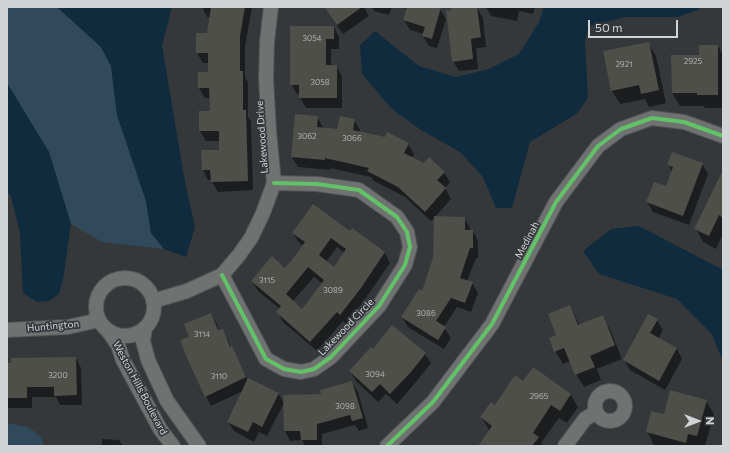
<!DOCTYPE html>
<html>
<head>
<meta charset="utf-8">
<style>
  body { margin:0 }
  #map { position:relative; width:730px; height:453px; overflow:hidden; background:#35383a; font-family:Commissioner,sans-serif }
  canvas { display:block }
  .frame { position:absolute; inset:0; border:8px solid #d0d4d6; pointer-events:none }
  .north { position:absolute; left:678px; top:401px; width:40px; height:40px; -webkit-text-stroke:3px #33383c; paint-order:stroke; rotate:90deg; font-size:11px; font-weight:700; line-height:16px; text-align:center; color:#d0d4d6 }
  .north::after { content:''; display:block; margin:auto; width:14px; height:18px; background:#d0d4d6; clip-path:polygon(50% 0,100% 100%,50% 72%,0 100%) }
  .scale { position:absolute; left:588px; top:20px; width:90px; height:18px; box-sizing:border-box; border:2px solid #d0d4d6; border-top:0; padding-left:5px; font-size:12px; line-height:14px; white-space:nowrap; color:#d0d4d6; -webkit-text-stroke:3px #33383c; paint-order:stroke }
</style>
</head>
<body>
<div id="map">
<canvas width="730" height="453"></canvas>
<div class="frame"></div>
<div class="north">N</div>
<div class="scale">50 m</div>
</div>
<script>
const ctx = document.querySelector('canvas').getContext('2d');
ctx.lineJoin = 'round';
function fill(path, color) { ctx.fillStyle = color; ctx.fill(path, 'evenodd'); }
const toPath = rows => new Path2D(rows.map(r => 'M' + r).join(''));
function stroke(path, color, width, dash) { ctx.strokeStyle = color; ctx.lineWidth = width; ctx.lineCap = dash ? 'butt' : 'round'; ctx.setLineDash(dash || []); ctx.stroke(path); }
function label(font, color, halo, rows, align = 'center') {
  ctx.font = font + ' Commissioner,sans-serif'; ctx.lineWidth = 3.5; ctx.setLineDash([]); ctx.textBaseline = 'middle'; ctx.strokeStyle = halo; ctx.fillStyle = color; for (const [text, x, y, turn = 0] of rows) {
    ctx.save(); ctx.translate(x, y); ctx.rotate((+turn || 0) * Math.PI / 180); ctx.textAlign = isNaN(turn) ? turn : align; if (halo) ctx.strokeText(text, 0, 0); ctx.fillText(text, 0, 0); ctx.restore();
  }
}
const green = toPath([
  [7,7,57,7,101,47,111,66,117,115,146,201,151,233,164,249,102,242,71,224,49,152,7,83],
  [7,423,28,427,41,437,44,446,7,446]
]);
const water = toPath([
  [57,7,172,7,162,46,185,182,195,227,186,257,164,249,151,233,146,201,117,115,111,66,101,47],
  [544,7,699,7,698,10,678,17,626,17,589,26,585,41,588,97,578,113,530,142,512,208,496,208,483,177,460,152,421,130,392,109,362,74,360,45,375,31,419,66,456,77,489,69,519,54,539,22],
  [7,83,49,152,71,224,63,279,59,294,49,301,37,302,23,293,20,233,11,196,7,192],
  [639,226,723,270,723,362,712,334,677,299,599,274,583,251,611,229]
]);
const shadow = toPath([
  [202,7,252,7,245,47,245,78,248,82,248,117,251,121,253,190,218,192,212,182,212,180,208,180,203,170,202,151,220,151,220,141,206,141,200,131,200,112,211,112,211,98,205,98,199,88,209,73,209,63,203,63,197,53,208,34,210,17,207,17],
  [324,7,364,7,369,16,343,34],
  [372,7,392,7,389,15,374,11],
  [399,7,434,7,440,9,446,19,437,48,429,46,423,36,424,34,410,30,404,20,407,9],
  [486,7,535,7,533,14,519,11,517,21,491,16],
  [477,8,483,18,486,47,476,48,478,69,459,71,453,61],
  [334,27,339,37,339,49,331,49,331,66,336,66,342,76,342,108,306,108,300,98,300,94,297,94,291,84],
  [648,43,656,56,666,103,649,107,645,99,620,104,612,91,604,52],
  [718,46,723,55,723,108,705,108,704,106,680,106,672,93,700,56],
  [317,117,323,127,323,129,338,130,354,120,360,130,359,133,408,144,414,154,412,158,444,172,450,182,445,188,451,199,435,217,464,218,470,228,470,231,473,231,478,241,478,258,476,258,467,281,472,283,478,293,471,312,457,307,444,327,451,338,444,349,408,327,402,317,422,292,434,258,435,218,431,221,405,197,374,181,371,177,330,168,330,170,298,167,292,157],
  [668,164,702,164,708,174,689,225,653,212,647,202,666,187,672,171],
  [723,173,723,234,716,249,703,242,696,229],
  [352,229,385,253,390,263,366,298,346,324,343,321,317,351,283,322,278,312,280,309,258,291,252,281,285,269,304,246,299,243,293,233,350,232],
  [337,247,345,253,334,268,326,262],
  [314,277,323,284,303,310,293,301],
  [570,306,580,326,602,317,610,329,622,359,597,369,601,380,584,387,576,374,571,361,563,364,555,351,558,336],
  [211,314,217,324,219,331,222,330,228,340,231,348,237,358,248,381,278,393,284,403,267,436,259,432,254,442,234,431,228,422,243,391,211,406,206,396,190,338],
  [657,320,663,330,658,339,677,349,682,359,665,390,630,370,624,360],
  [373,350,425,354,431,363,416,382,397,404,386,394,378,402,356,381,350,371],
  [76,358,81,368,82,405,60,405,56,397,32,397,32,408,7,408,7,364],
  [352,382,358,392,368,428,359,431,355,425,322,434,322,446,305,446,302,440,290,441,285,431,322,395],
  [523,382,570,394,578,407,567,423,559,418,541,443,543,446,479,446,490,431,481,417],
  [706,401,714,414,705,446,659,446,654,445,647,431,664,415],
  [102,439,119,440,123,446,102,446]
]);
const building = toPath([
  [211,7,245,7,240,36,240,71,243,71,243,110,246,110,248,181,211,182,210,170,202,170,201,150,219,150,219,131,199,131,199,111,210,111,209,88,198,88,198,72,208,72,208,53,196,53,196,33,207,33],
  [324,7,362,7,337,25],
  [407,7,441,7,432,39,422,36,425,27,403,20],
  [451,7,477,7,481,37,471,39,473,59,452,62,446,10,451,11],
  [290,26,334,26,334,39,326,39,326,65,337,65,337,98,299,98,299,85,290,85],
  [649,42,659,90,641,94,639,85,611,91,603,51],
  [699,45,718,45,718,95,697,95,697,93,672,93,671,55,699,55],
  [295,114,318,116,317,127,337,129,340,116,355,119,353,130,385,137,387,132,409,143,404,153,424,163,429,157,445,172,437,180,446,188,425,212,398,187,367,171,369,168,325,158,325,160,291,157],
  [672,152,703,163,683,216,646,202,654,182,666,186,673,167,667,165],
  [723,170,723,218,719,215,709,236,694,229],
  [313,204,350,231,352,228,385,252,361,288,340,315,337,312,310,342,276,312,281,306,251,281,272,256,285,268,295,256,305,242,292,233],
  [331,238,346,249,334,267,319,255],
  [308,267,324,280,302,309,286,294],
  [434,216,465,217,465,230,473,230,473,248,470,248,460,278,473,282,465,303,451,298,436,321,446,327,438,340,401,317,419,289,422,291,433,258],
  [570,305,578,325,603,315,615,345,590,356,595,367,575,375,564,348,554,352,549,338,556,335,548,314],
  [211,313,218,330,223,329,230,347,232,346,246,377,205,397,187,358,180,340,189,337,184,324],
  [648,314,658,319,650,333,677,348,659,381,623,360],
  [392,325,426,353,411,372,390,394,380,384,372,392,349,371,371,347,373,349],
  [76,357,77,395,54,396,54,387,27,387,27,398,7,398,7,363,11,363,11,358],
  [533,367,571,394,560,411,551,405,533,433,539,437,532,446,478,446,492,426,480,417,491,402,495,405,515,375,523,381],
  [248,378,279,393,262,427,253,422,248,432,227,422],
  [352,381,363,418,352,421,350,415,317,424,317,440,301,440,300,431,284,431,283,395,321,394,320,390],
  [670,390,707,400,697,436,688,434,686,443,646,432,651,411,664,414]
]);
const street = toPath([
  [222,275,266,359,284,369,301,372,314,369,331,357,379,306,405,265,410,247,407,232,397,217,359,190,317,184,274,183],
  '96 307a29 29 0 1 1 58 0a29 29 0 1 1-58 0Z',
  [153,301,187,291,222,275,239,255,251,238,263,213,274,183,269,131,266,79,267,42,271,7],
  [145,328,143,341,148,360,167,401,199,446],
  [7,330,68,327,99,320],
  [108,331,118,345,123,360,160,429,173,446],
  '595 406a15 15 0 1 1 30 0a15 15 0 1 1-30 0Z',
  [387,446,433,402,492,324,556,202,598,146,621,129,652,118,684,122,723,136],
  [565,446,585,419,596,412]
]);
const cycleway = toPath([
  [222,275,266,359,284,369,301,372,314,369,331,357,379,306,405,265,410,247,407,232,397,217,359,190,317,184,274,183],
  [387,446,433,402,492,324,556,202,598,146,621,129,652,118,684,122,723,136]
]);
const numberNames = [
  ["3054",312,38],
  ["2925",693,61],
  ["2921",624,64],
  ["3058",320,82],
  ["3062",307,136],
  ["3066",352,138],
  ["3115",267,280],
  ["3089",333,290],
  ["3086",426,313],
  ["3114",202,334],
  ["3094",375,374],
  ["3200",58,375],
  ["3110",219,376],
  ["2965",539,396],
  ["3098",345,406]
];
const streetNames = [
  ["Lakewood Drive",262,137,-94],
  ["Medinah",527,240,-62],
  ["Huntington",53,326,-5],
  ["Lakewood Circle",346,327,-46],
  ["Weston Hills Boulevard",140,388,62]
];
fill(green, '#314a5b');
fill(water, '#102b3d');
fill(shadow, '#0007');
fill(building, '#4f4f4a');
stroke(street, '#525455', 16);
stroke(street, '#707171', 14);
stroke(cycleway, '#61c268', 4);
label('8px', '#b0b3b3', null, numberNames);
label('10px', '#d0d4d6', '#33383c', streetNames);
</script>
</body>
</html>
